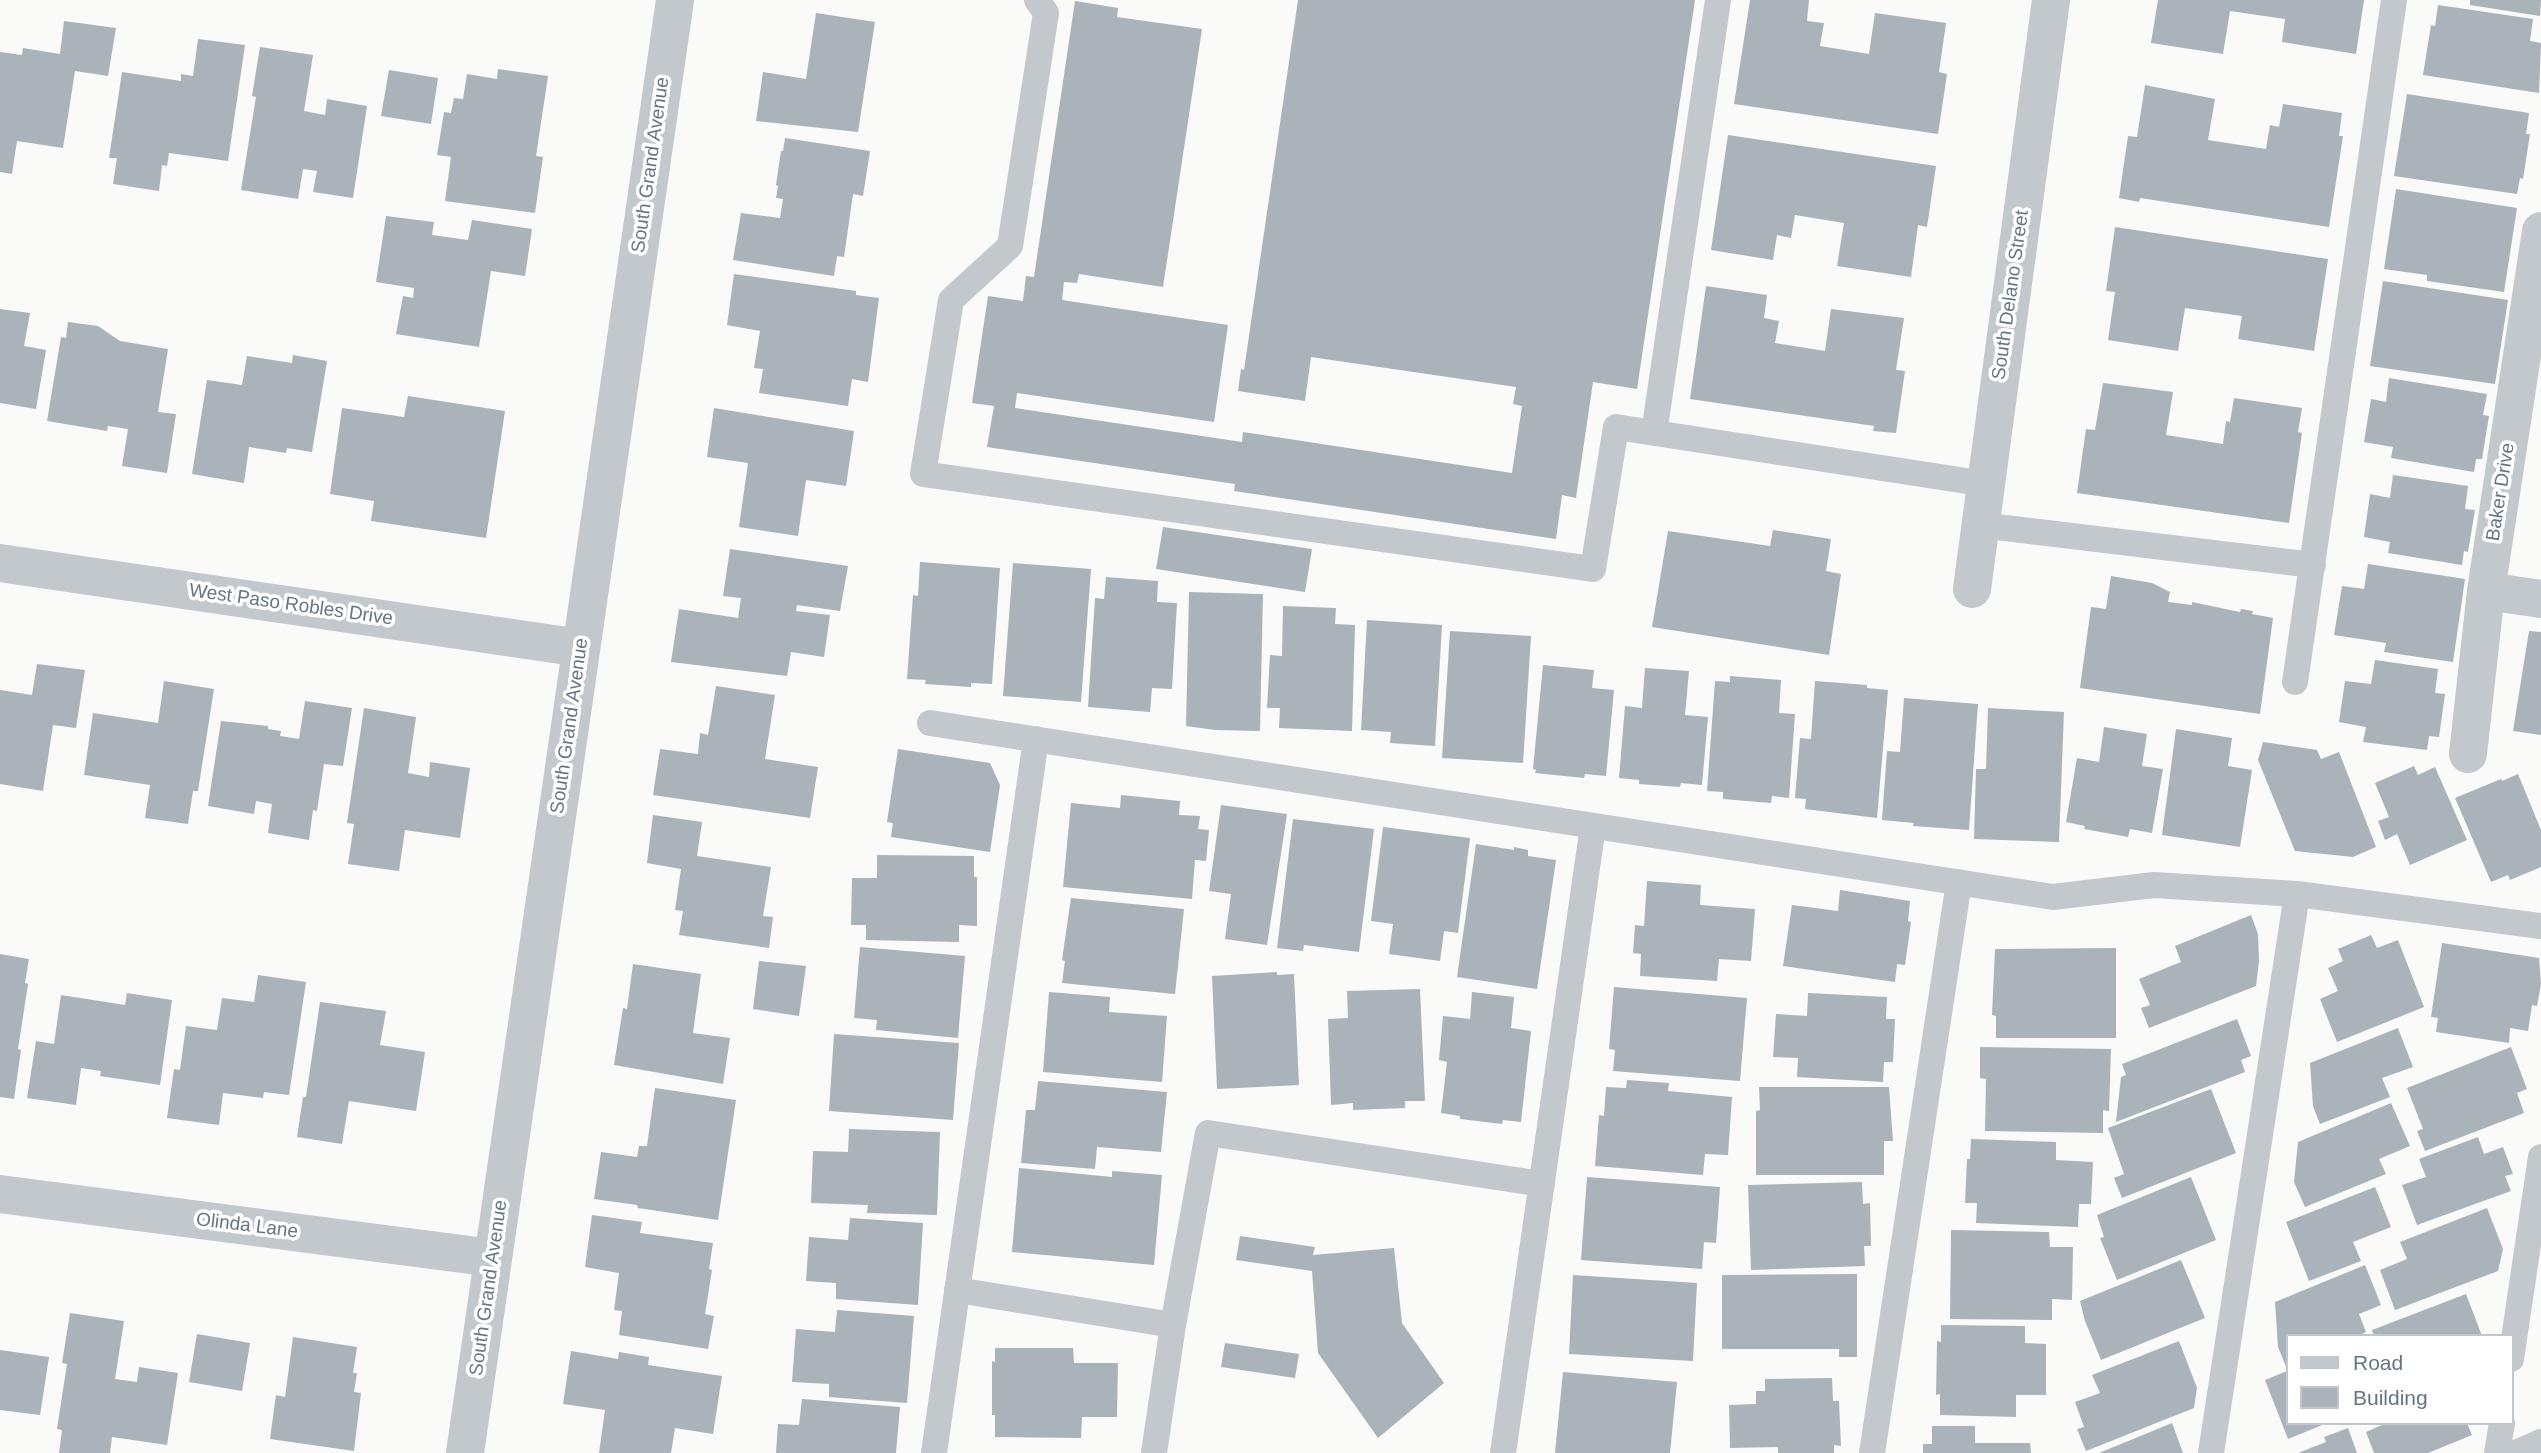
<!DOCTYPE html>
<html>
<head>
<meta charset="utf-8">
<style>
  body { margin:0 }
  #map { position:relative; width:2541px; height:1453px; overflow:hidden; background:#fafaf8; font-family:Arial,sans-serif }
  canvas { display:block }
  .legend { position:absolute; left:2286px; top:1334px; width:228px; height:91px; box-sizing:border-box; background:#fff; border:2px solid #c1c8cd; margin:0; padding:9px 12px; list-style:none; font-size:21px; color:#657683 }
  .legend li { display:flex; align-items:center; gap:14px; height:35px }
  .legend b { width:35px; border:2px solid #c1c8cd }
</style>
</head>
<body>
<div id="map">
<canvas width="2541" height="1453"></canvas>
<ul class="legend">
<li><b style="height:9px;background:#c3c8cc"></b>Road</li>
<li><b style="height:19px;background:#aab3b9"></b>Building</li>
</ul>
</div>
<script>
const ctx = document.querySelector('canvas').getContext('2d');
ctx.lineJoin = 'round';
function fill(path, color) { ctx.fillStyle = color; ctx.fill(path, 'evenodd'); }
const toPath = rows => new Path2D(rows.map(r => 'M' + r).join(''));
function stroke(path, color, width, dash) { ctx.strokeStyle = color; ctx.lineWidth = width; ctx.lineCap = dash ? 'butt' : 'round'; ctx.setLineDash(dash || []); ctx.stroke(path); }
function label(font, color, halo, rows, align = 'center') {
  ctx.font = font + ' Arial,sans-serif'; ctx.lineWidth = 7; ctx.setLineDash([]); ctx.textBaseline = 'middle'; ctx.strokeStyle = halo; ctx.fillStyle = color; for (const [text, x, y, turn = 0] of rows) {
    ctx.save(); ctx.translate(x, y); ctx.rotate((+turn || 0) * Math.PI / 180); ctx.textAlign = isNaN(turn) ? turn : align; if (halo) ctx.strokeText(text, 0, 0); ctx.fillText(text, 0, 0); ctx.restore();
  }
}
const building = toPath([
  [1298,0,1695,0,1637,389,1593,382,1576,498,1562,495,1556,539,1234,491,1235,484,987,447,994,406,972,403,988,296,1023,301,1026,276,1034,277,1075,1,1118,8,1117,17,1202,29,1163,287,1079,274,1077,283,1064,282,1062,300,1228,325,1214,422,1017,393,1015,408,1242,442,1243,432,1512,473,1522,406,1513,404,1516,387,1311,357,1305,401,1238,391,1241,369,1244,370],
  [1750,0,1809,0,1807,21,1824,23,1820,46,1869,54,1875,13,1946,23,1939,72,1947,74,1938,134,1734,104],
  [2158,0,2364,0,2356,54,2282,42,2285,19,2230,11,2223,54,2151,43],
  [2470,0,2541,0,2540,16,2470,5],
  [2438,5,2533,19,2530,41,2541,43,2539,93,2423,75,2431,25,2435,26],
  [816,13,875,22,858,132,756,121,763,72,806,79],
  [64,21,116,28,108,76,75,71,63,148,17,141,12,174,0,172,0,52,22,55,23,48,60,54],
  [198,39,245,45,228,161,169,153,167,166,162,165,159,191,113,184,117,158,109,158,122,72,181,81,181,74,193,76],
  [260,47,313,55,304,111,325,115,327,99,367,106,353,198,313,192,317,171,303,169,298,199,241,190,256,97,252,96],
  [498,69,548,76,536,156,543,157,535,213,445,201,451,157,437,155,444,112,451,113,454,98,463,99,467,74,497,79],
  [389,70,438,78,431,124,381,116],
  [2145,85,2215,99,2208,140,2266,149,2270,125,2279,127,2283,104,2342,113,2339,136,2343,136,2329,227,2140,198,2139,202,2119,198,2128,136,2137,137],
  [2407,94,2529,113,2526,134,2530,134,2523,179,2520,178,2517,194,2394,176],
  [1728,135,1936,166,1927,227,1918,225,1911,277,1837,266,1844,223,1795,215,1791,238,1777,235,1773,260,1711,250],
  [785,138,870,151,863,196,853,194,844,257,837,256,834,276,733,260,741,213,780,218,783,199,776,198,778,186,776,185,781,151,783,151],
  [2396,189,2517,208,2504,292,2427,281,2427,275,2384,269],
  [386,216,434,222,432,235,468,240,472,220,532,229,525,276,491,271,479,347,396,334,403,296,413,298,414,288,376,282],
  [2115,227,2328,259,2314,351,2238,339,2242,316,2185,308,2178,351,2108,340,2115,292,2106,291],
  [734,274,856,291,856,295,879,298,868,382,852,379,848,406,759,393,763,369,754,368,760,331,727,325],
  [2383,281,2508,300,2495,384,2370,366],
  [1706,286,1767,295,1764,318,1779,321,1775,343,1825,351,1831,309,1904,318,1896,370,1905,371,1896,433,1873,431,1874,426,1690,399],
  [0,309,30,313,24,346,46,350,36,409,0,403],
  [68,322,98,326,120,341,168,349,158,412,176,414,167,473,122,466,128,429,108,426,107,431,47,421,61,337,66,338],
  [293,355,327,361,312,452,287,448,286,453,249,447,244,483,192,474,207,380,242,385,247,356,292,363],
  [2389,378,2487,394,2483,415,2489,416,2482,459,2476,459,2474,472,2391,458,2393,447,2364,442,2371,399,2386,402],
  [2103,383,2173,392,2166,435,2223,444,2226,421,2230,422,2234,398,2302,408,2298,432,2302,433,2289,523,2077,493,2086,429,2095,430],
  [408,396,505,411,486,538,371,521,374,501,330,494,342,408,404,417],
  [714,408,854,431,846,486,806,480,798,536,739,527,748,463,707,457],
  [2393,475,2468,486,2465,509,2475,510,2468,552,2464,551,2462,565,2388,553,2390,542,2364,537,2370,494,2390,498],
  [1163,527,1312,549,1305,592,1156,569],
  [1773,530,1831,539,1826,571,1841,574,1829,655,1652,627,1668,531,1770,546],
  [730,549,848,566,840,611,797,605,796,611,830,615,824,657,791,652,787,676,671,662,679,609,738,618,741,598,723,596],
  [920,562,1000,568,992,684,971,683,971,687,925,684,926,680,907,679,913,595,918,596],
  [1013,563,1091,569,1081,702,1003,696],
  [2368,564,2465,579,2453,662,2384,652,2386,643,2334,635,2342,586,2364,589],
  [2111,576,2152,583,2170,592,2168,602,2192,605,2192,602,2240,612,2241,609,2253,611,2252,614,2273,618,2260,714,2080,688,2091,607,2106,609],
  [1106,577,1158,581,1157,602,1177,603,1172,689,1152,688,1150,712,1088,707,1095,598,1104,599],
  [1189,592,1263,594,1260,731,1215,730,1186,726],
  [1283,606,1336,608,1335,624,1355,625,1352,731,1279,728,1280,708,1267,708,1270,655,1282,656],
  [1367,620,1442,625,1435,746,1390,743,1391,732,1361,730],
  [1450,631,1531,636,1523,763,1442,758],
  [2529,631,2541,632,2541,735,2513,731],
  [2375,660,2438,669,2435,693,2445,694,2439,737,2429,736,2427,750,2363,742,2366,727,2339,722,2345,681,2371,684],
  [37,664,85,670,76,728,53,725,43,791,0,784,0,690,32,695],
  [1543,665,1594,670,1592,688,1614,690,1606,776,1585,774,1584,778,1535,773,1536,770,1533,769],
  [1645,668,1689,671,1685,715,1708,717,1702,785,1681,783,1680,787,1639,784,1639,780,1619,778,1625,706,1642,708],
  [1730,676,1781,680,1779,713,1795,714,1789,798,1772,796,1771,803,1723,799,1723,792,1707,791,1715,681,1730,682],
  [164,681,214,689,198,791,193,791,188,824,145,818,150,785,84,775,93,713,158,723],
  [1815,681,1867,685,1867,688,1888,690,1877,818,1805,809,1806,799,1795,798,1800,738,1811,739],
  [716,686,775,695,765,759,818,767,810,818,653,795,660,749,698,754,700,733,708,735],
  [1904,698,1978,704,1969,830,1913,826,1914,823,1882,820,1887,751,1900,752],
  [305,701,352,708,343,766,324,764,317,811,313,810,309,840,268,833,272,804,256,801,254,814,208,806,221,721,268,726,268,729,281,731,280,736,299,739],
  [364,708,416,717,408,773,429,777,430,762,470,768,460,838,405,830,399,871,348,864,354,824,347,823],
  [1988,708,2064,712,2059,842,1974,839,1976,769,1986,769],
  [2104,727,2147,734,2142,766,2163,769,2152,833,2130,829,2128,837,2084,829,2085,826,2066,822,2077,758,2099,762],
  [2176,729,2232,738,2228,766,2252,770,2240,847,2162,835],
  [2263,742,2317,750,2321,759,2339,752,2376,847,2353,857,2295,851,2258,760],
  [898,749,990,763,1000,785,990,852,891,837,893,823,887,822],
  [2414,766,2418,775,2435,767,2467,840,2410,865,2397,834,2385,840,2378,821,2389,817,2375,783],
  [2518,774,2541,830,2541,867,2510,880,2508,875,2491,882,2455,798,2501,779,2502,781],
  [1121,795,1180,801,1179,815,1200,816,1198,829,1209,830,1206,861,1195,860,1192,899,1063,887,1071,803,1120,808],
  [1221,805,1287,814,1267,945,1225,939,1231,894,1209,891],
  [653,815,702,822,697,856,771,867,763,916,773,917,769,948,679,935,683,911,675,910,681,869,647,863],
  [1293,819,1374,829,1359,952,1304,945,1303,951,1277,948],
  [1383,827,1470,838,1458,933,1444,931,1440,961,1389,954,1393,924,1371,921],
  [1476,844,1514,850,1514,847,1528,850,1528,856,1556,860,1537,989,1457,977],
  [877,855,974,856,974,877,977,877,977,926,959,925,959,942,866,940,866,925,851,925,852,878,877,878],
  [1647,881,1701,885,1700,905,1755,909,1751,961,1719,959,1717,981,1640,976,1641,954,1633,953,1635,925,1644,926],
  [1840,890,1910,901,1908,921,1911,922,1905,965,1897,964,1895,982,1783,966,1792,905,1838,911],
  [1071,898,1184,909,1175,994,1062,983,1065,961,1062,960],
  [2251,915,2258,934,2259,961,2256,986,2149,1028,2141,1008,2150,1005,2139,979,2181,962,2175,946],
  [2371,935,2377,948,2398,940,2424,1007,2337,1042,2320,999,2338,991,2328,968,2343,961,2338,949],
  [2442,943,2539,958,2541,984,2537,1006,2532,1005,2528,1031,2510,1028,2509,1043,2436,1032,2438,1018,2431,1017],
  [860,947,965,956,958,1038,876,1030,877,1020,854,1018],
  [2116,948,2116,1038,1996,1038,1996,1016,1992,1015,1995,949],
  [0,954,29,959,25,983,28,984,18,1049,21,1050,14,1099,0,1097],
  [759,961,806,966,799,1016,753,1009],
  [633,964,701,974,693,1033,730,1038,723,1084,614,1065,623,1008,627,1009],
  [1277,972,1277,975,1294,974,1299,1085,1217,1089,1212,976],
  [258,975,306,982,289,1095,264,1092,263,1098,223,1093,219,1125,167,1118,174,1069,180,1070,186,1026,217,1030,222,998,254,1002],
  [1614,987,1747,998,1740,1081,1613,1071,1615,1050,1609,1049],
  [1420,989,1425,1101,1405,1101,1405,1108,1353,1110,1353,1103,1331,1105,1328,1019,1348,1018,1347,991],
  [1049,992,1110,997,1109,1012,1167,1016,1162,1082,1043,1072],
  [1472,992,1514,997,1511,1028,1531,1031,1521,1122,1503,1120,1502,1124,1460,1119,1460,1116,1441,1113,1447,1062,1439,1060,1443,1016,1470,1019],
  [127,993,172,1000,160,1085,100,1076,101,1071,81,1068,76,1105,27,1098,36,1041,54,1044,61,995,125,1005],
  [1808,993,1887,997,1886,1019,1895,1019,1893,1062,1884,1062,1883,1082,1797,1077,1798,1058,1773,1057,1776,1014,1807,1016],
  [320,1002,386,1011,380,1045,425,1052,416,1111,349,1101,342,1144,297,1137,303,1097,306,1097],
  [2237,1019,2251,1056,2241,1060,2245,1072,2116,1122,2121,1077,2126,1075,2122,1064],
  [2398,1028,2413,1067,2382,1078,2390,1097,2320,1124,2313,1106,2310,1063],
  [834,1034,959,1043,953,1120,829,1111],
  [1980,1047,2111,1049,2109,1111,2103,1110,2103,1133,1985,1131,1986,1079,1980,1078],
  [2511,1047,2527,1089,2517,1093,2524,1113,2425,1151,2417,1131,2423,1129,2407,1088],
  [1627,1080,1669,1083,1668,1091,1732,1097,1728,1155,1705,1154,1703,1175,1595,1166,1599,1115,1604,1116,1606,1087,1626,1088],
  [1038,1081,1167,1092,1161,1152,1097,1147,1095,1169,1021,1163,1026,1110,1035,1110],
  [1759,1087,1889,1087,1893,1141,1884,1141,1884,1175,1756,1175,1756,1111,1760,1110],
  [655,1088,736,1100,718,1220,638,1208,637,1205,594,1199,601,1152,637,1157,639,1146,647,1146],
  [2211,1089,2236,1153,2122,1198,2114,1178,2124,1174,2108,1128],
  [2391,1103,2410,1146,2379,1159,2386,1174,2305,1207,2294,1182,2298,1142],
  [849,1129,940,1132,937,1215,867,1213,868,1205,811,1203,813,1151,848,1152],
  [2478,1137,2484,1154,2503,1147,2513,1174,2505,1176,2511,1191,2417,1225,2402,1185,2426,1177,2419,1159],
  [1971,1139,2056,1142,2056,1160,2093,1162,2091,1204,2079,1204,2078,1227,1976,1223,1977,1203,1965,1203,1967,1159,1970,1159],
  [1019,1168,1112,1177,1112,1171,1162,1175,1154,1265,1012,1252],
  [1587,1177,1720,1187,1716,1243,1704,1242,1702,1269,1581,1260],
  [2191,1177,2216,1240,2117,1280,2100,1238,2104,1237,2097,1215],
  [1862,1182,1863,1204,1870,1203,1871,1246,1864,1246,1865,1266,1751,1270,1748,1185],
  [2375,1187,2391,1227,2353,1242,2361,1261,2309,1281,2286,1222],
  [2487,1208,2503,1249,2498,1271,2395,1310,2380,1270,2407,1259,2400,1242],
  [592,1215,642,1222,640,1233,713,1243,709,1269,712,1270,705,1314,714,1316,708,1349,619,1335,622,1311,614,1310,619,1273,585,1267],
  [850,1218,923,1223,918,1305,836,1299,836,1283,806,1281,809,1237,848,1240],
  [1951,1230,2049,1232,2050,1247,2073,1247,2072,1300,2052,1299,2052,1320,1950,1319],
  [1240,1236,1315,1247,1313,1255,1394,1248,1402,1323,1444,1383,1378,1438,1318,1353,1312,1271,1236,1260],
  [2181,1260,2205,1318,2101,1360,2085,1321,2080,1301],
  [2365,1265,2381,1305,2359,1314,2366,1332,2358,1336,2287,1336,2287,1369,2278,1347,2275,1302],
  [1857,1274,1857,1357,1839,1357,1839,1349,1722,1349,1722,1275],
  [1573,1275,1697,1283,1693,1361,1569,1354],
  [2466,1294,2482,1336,2374,1336,2372,1330],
  [837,1310,914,1316,907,1403,829,1397,829,1384,792,1382,796,1329,835,1332],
  [70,1313,124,1321,115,1379,137,1382,139,1367,178,1373,167,1445,112,1437,110,1453,59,1453,62,1430,57,1429,67,1364,62,1363],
  [1941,1325,2025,1326,2025,1343,2046,1344,2046,1395,2016,1395,2016,1417,1940,1415,1940,1394,1936,1395,1937,1341,1941,1342],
  [197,1334,250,1343,242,1391,189,1382],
  [293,1337,357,1347,353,1373,357,1373,354,1392,361,1393,354,1451,270,1439,276,1395,285,1397],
  [2179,1341,2197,1388,2194,1408,2086,1451,2077,1429,2084,1427,2075,1402,2100,1393,2092,1375],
  [1225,1343,1299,1354,1295,1378,1221,1367],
  [995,1348,1073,1348,1074,1363,1118,1363,1117,1417,1082,1417,1081,1438,995,1437,995,1415,992,1415,992,1361,995,1362],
  [0,1350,49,1357,40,1415,0,1410],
  [571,1351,618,1359,619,1352,649,1357,648,1365,722,1376,713,1434,675,1428,671,1453,599,1453,605,1410,563,1404],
  [2287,1371,2287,1423,2327,1423,2288,1439,2265,1380],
  [1563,1372,1677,1382,1670,1453,1555,1453],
  [1832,1378,1833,1401,1839,1401,1841,1446,1834,1445,1834,1453,1778,1453,1778,1447,1730,1448,1729,1405,1756,1404,1756,1391,1765,1391,1765,1379],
  [802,1399,900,1407,896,1453,776,1453,778,1424,799,1425],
  [2172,1423,2183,1453,2099,1453],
  [2381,1423,2467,1423,2472,1435,2428,1453,2374,1453,2366,1432,2382,1425],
  [1932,1426,1975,1426,1975,1443,2030,1443,2031,1453,1923,1453,1923,1444,1932,1444],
  [2348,1428,2357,1453,2298,1453,2326,1442,2324,1437]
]);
const lane = toPath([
  [1037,0,1046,13,1010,246,951,300,923,474,1593,569,1616,427,1986,484],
  [1654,433,1718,0],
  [1980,525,2313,565],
  [2295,682,2394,0],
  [930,723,2053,897,2154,885,2297,894,2541,926],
  [957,1290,1173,1325],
  [2511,1359,2541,1157],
  [934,1453,1036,739],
  [1154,1453,1173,1325,1208,1133,1542,1184],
  [1503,1453,1593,826],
  [1872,1453,1959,882],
  [2211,1453,2297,894],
  [2497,1453,2502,1423],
  [2516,1453,2541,1442]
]);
const street = toPath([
  [0,563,581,648],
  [1972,589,2051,0],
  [2486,591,2541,599],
  [2468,754,2486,591,2541,231],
  [0,1194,493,1258],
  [465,1453,675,0]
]);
const streetNames = [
  ["South Grand Avenue",651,165,-82],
  ["South Delano Street",2011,295,-82],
  ["Baker Drive",2501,492,-81],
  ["West Paso Robles Drive",291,605,8],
  ["South Grand Avenue",570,726,-82],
  ["Olinda Lane",247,1226,7],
  ["South Grand Avenue",489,1288,-82]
];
fill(building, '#aab3b9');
stroke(lane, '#c3c8cc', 26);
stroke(street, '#c3c8cc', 38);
label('19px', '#657683', '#fff', streetNames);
</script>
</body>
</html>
